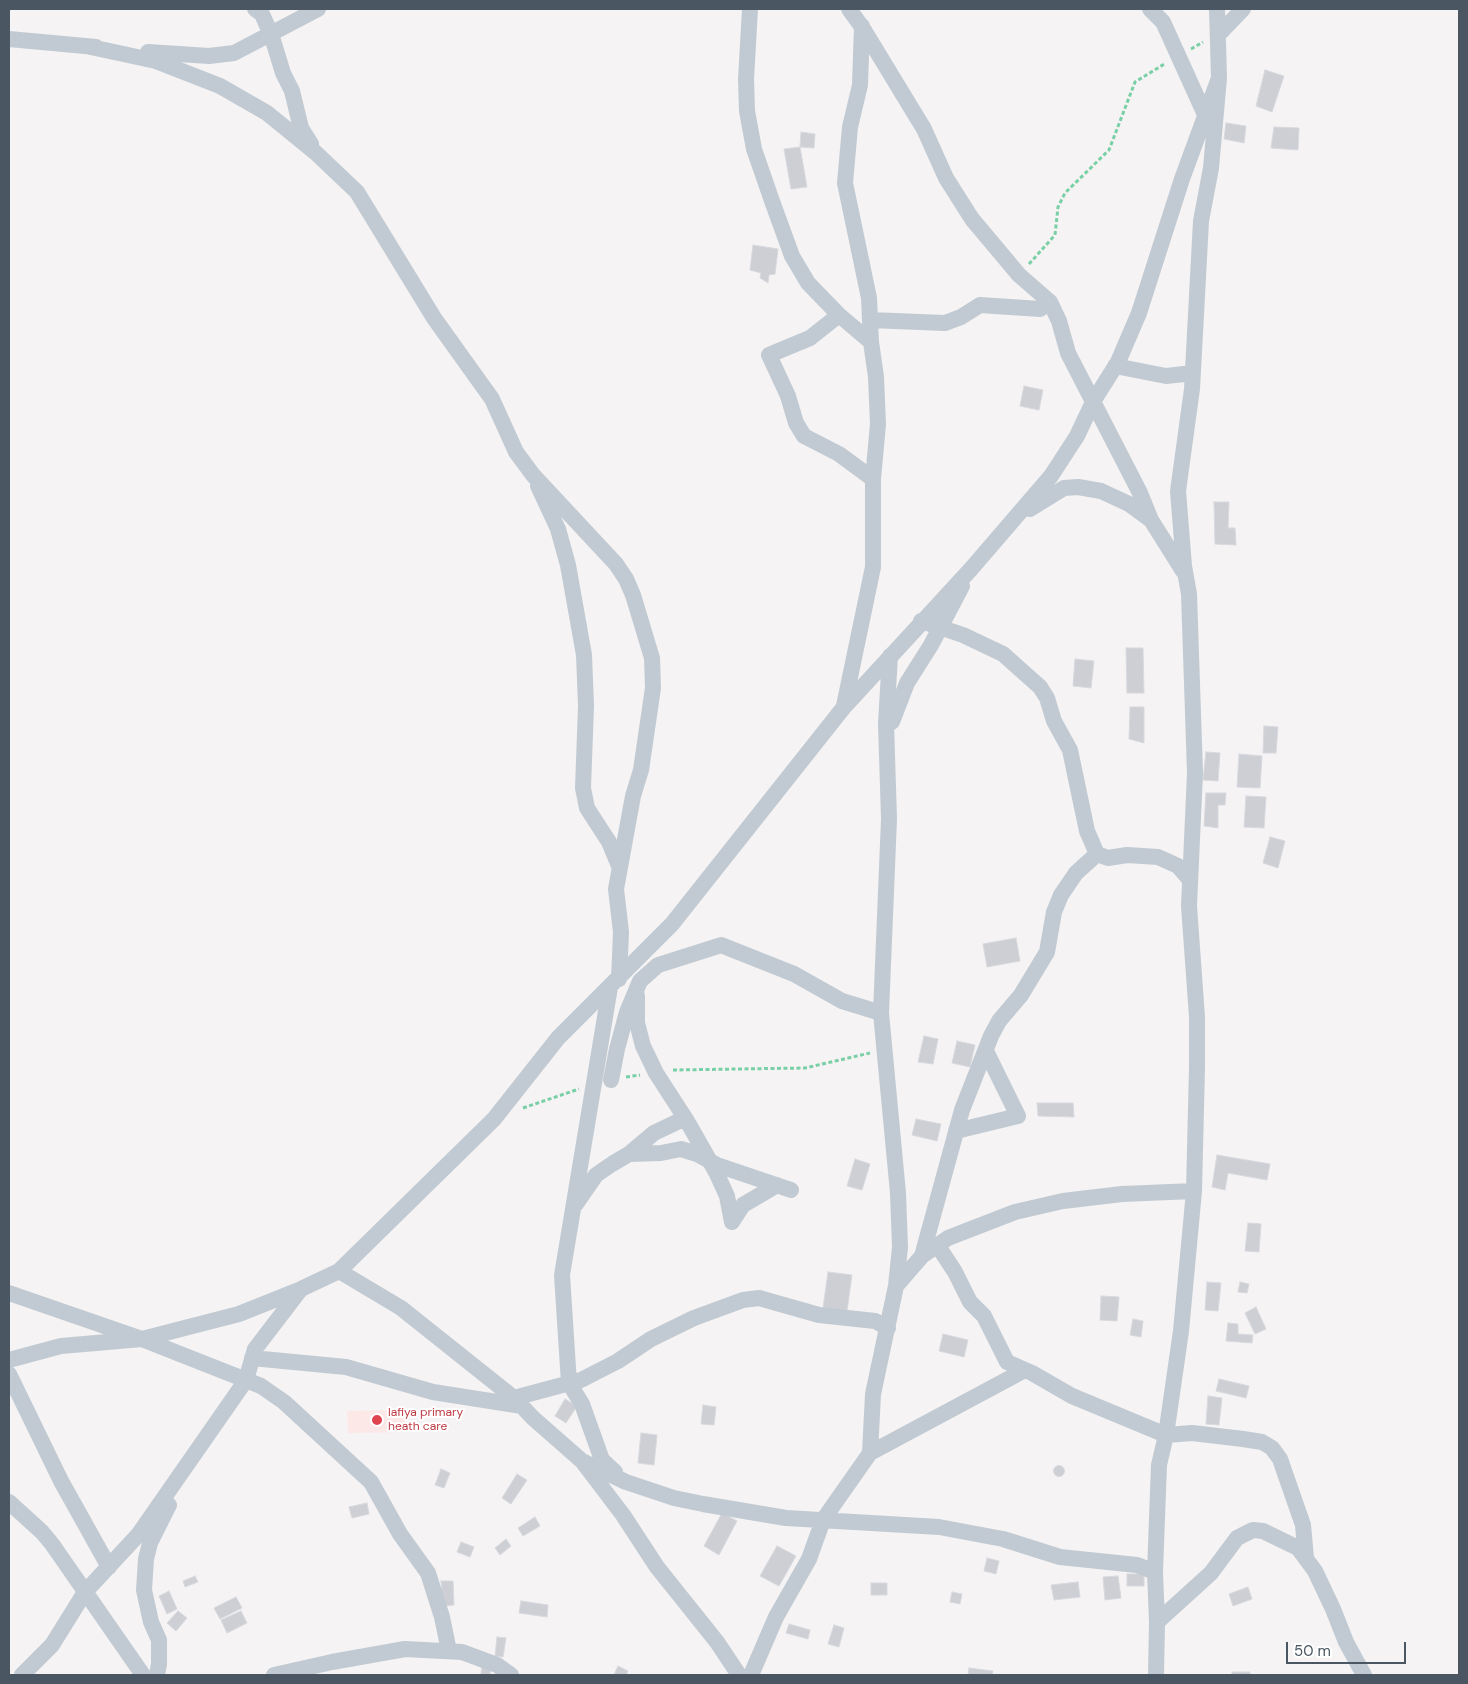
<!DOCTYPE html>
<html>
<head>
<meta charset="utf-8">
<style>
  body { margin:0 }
  #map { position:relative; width:1468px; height:1684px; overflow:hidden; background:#f5f3f3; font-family:"DM Sans",sans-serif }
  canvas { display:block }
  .frame { position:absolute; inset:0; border:10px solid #4a5661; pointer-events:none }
  .scale { position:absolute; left:1286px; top:1642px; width:120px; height:22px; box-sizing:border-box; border:2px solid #4a5661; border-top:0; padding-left:6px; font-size:15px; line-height:18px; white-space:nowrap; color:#4a5661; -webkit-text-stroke:4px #fff; paint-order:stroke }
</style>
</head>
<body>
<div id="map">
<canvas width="1468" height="1684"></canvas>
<div class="frame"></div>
<div class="scale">50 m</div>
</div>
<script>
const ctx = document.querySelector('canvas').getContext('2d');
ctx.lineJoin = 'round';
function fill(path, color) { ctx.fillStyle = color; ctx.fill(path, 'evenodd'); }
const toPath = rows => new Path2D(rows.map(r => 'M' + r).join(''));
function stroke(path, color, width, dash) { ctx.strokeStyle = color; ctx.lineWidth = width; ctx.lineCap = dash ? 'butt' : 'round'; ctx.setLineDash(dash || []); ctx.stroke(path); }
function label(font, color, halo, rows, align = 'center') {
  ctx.font = font + ' "DM Sans",sans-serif'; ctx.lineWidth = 4; ctx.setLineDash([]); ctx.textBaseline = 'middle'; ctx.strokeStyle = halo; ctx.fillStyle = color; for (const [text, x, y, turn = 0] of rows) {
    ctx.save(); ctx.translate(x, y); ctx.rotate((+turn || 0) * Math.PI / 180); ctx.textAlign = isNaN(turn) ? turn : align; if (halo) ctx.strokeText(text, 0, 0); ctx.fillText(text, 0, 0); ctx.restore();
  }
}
const medical = toPath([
  [406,1410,406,1432,348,1433,347,1411]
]);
const building = toPath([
  [1265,70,1284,76,1272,112,1256,106,1265,70],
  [1226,123,1246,126,1244,143,1224,139,1226,123],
  [1274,127,1299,128,1298,150,1271,148,1274,127],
  [801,132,815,134,814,148,800,147,801,132],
  [800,147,807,187,791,189,784,149,800,147],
  [753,245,778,249,775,274,769,275,768,283,760,278,761,273,750,270,753,245],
  [1024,386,1043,390,1039,410,1020,406,1024,386],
  [1214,502,1229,502,1228,528,1235,528,1236,545,1215,544,1214,502],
  [1126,648,1143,648,1144,693,1127,693,1126,648],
  [1075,659,1094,661,1091,688,1073,686,1075,659],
  [1130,707,1144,707,1144,743,1129,739,1130,707],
  [1264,726,1278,727,1276,753,1263,753,1264,726],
  [1206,752,1220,753,1218,781,1203,780,1206,752],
  [1239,754,1262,756,1260,788,1237,787,1239,754],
  [1206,793,1226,793,1225,805,1218,805,1218,828,1204,826,1206,793],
  [1246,796,1266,797,1264,828,1244,827,1246,796],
  [1270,837,1285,841,1278,868,1263,863,1270,837],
  [1016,938,1020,961,987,967,983,944,1016,938],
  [924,1036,938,1039,933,1064,918,1062,924,1036],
  [957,1041,975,1045,970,1067,952,1063,957,1041],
  [1037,1103,1073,1103,1074,1117,1038,1116,1037,1103],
  [916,1119,941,1124,937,1141,912,1135,916,1119],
  [1217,1155,1270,1164,1267,1180,1228,1173,1225,1190,1212,1187,1217,1155],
  [855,1159,870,1164,862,1190,847,1186,855,1159],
  [1248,1223,1261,1224,1259,1252,1245,1251,1248,1223],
  [828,1272,852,1275,847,1311,823,1308,828,1272],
  [1207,1282,1221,1283,1218,1311,1205,1310,1207,1282],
  [1240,1282,1249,1284,1247,1293,1238,1292,1240,1282],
  [1101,1296,1119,1297,1117,1321,1100,1320,1101,1296],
  [1256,1307,1266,1329,1255,1334,1245,1313,1256,1307],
  [1133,1319,1143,1321,1141,1337,1130,1335,1133,1319],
  [1228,1323,1238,1324,1238,1334,1253,1335,1252,1343,1226,1341,1228,1323],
  [943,1334,968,1340,964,1357,939,1351,943,1334],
  [1219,1379,1249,1386,1246,1398,1216,1391,1219,1379],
  [1208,1396,1222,1398,1219,1425,1206,1424,1208,1396],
  [565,1399,577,1406,566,1423,555,1416,565,1399],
  [703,1405,716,1407,714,1425,701,1424,703,1405],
  [641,1433,657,1435,654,1465,638,1463,641,1433],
  '1053.5 1471a5.5 5.5 0 1 1 11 0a5.5 5.5 0 1 1-11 0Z',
  [441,1469,450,1473,444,1488,435,1485,441,1469],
  [517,1474,527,1480,511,1504,502,1498,517,1474],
  [367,1503,369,1514,352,1518,349,1507,367,1503],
  [722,1513,737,1521,719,1555,704,1546,722,1513],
  [535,1517,540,1526,523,1536,518,1528,535,1517],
  [506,1539,511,1546,500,1555,495,1548,506,1539],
  [461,1542,474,1547,470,1557,457,1552,461,1542],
  [777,1546,796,1556,779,1586,760,1576,777,1546],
  [987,1558,999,1561,996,1574,984,1571,987,1558],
  [1127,1574,1144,1574,1144,1586,1127,1586,1127,1574],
  [195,1576,198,1582,185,1587,183,1581,195,1576],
  [1118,1576,1121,1598,1105,1600,1103,1577,1118,1576],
  [441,1581,453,1581,454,1605,443,1606,441,1581],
  [1078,1582,1080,1597,1054,1600,1051,1585,1078,1582],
  [871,1583,887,1583,887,1595,871,1595,871,1583],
  [1248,1587,1252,1599,1233,1606,1229,1594,1248,1587],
  [169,1591,177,1609,167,1614,159,1596,169,1591],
  [952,1592,962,1594,960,1604,950,1602,952,1592],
  [236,1597,242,1608,220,1619,214,1608,236,1597],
  [521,1601,548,1605,547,1617,519,1613,521,1601],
  [178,1611,187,1618,176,1631,167,1623,178,1611],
  [241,1611,247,1623,227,1633,221,1620,241,1611],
  [789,1624,810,1630,808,1639,786,1633,789,1624],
  [834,1625,844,1628,839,1647,828,1644,834,1625],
  [497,1637,506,1638,503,1657,495,1656,497,1637],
  [482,1665,491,1666,490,1675,481,1674,482,1665],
  [618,1666,628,1671,626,1675,614,1675,618,1666],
  [969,1668,993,1671,992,1675,968,1675,969,1668],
  [1232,1672,1250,1672,1250,1675,1232,1675,1232,1672]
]);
const path = toPath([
  [1191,49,1203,42],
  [1029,264,1055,235,1058,207,1065,193,1109,150,1135,82,1166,63],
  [673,1070,805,1068,870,1053],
  [626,1077,640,1075],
  [523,1108,579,1089]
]);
const street = toPath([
  [255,9,262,14,272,37,283,73,292,91,301,128,311,144],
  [750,9,746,79,747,111,754,149,772,201,792,256,808,283,839,315,871,342,876,377,878,424,873,479,873,567,844,706],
  [849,9,862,27,924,129,946,178,972,219,1019,275,1050,302,1059,321,1068,353,1140,493,1151,520,1183,571],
  [1150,9,1163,22,1206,117],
  [862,26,860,85,850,127,845,183,869,298,871,342],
  [1219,34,1243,9],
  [9,39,96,47],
  [86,46,156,61,220,86,267,113,316,153,357,192,434,318,492,399,516,452,533,475,616,564,626,579,633,595,652,658,653,688,641,770,633,796,616,889,621,932,619,979],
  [148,52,209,56,234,53,318,9],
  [839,315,810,338,769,355,788,396,796,423,804,436,839,454,873,479],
  [870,320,945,323,961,317,980,305,1040,309,1050,302],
  [1115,366,1166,376,1193,373],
  [538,486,558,529,568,565,584,655,586,706,583,788,587,808,609,842,619,866],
  [1030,509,1064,488,1078,487,1101,491,1129,504,1151,520],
  [921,621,963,635,1003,654,1040,687,1047,698,1054,721,1070,750,1087,831,1097,854,1108,858,1127,855,1158,857,1178,866,1190,880],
  [892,722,907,683,931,645,962,586],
  [610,987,562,1275,569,1383,582,1404,602,1460,615,1472],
  [637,996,637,1023,643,1046,656,1073,687,1121,716,1172,727,1196,732,1222],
  [611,1080,617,1049,627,1012,640,981,658,965,721,945,794,974,842,1001,881,1013],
  [956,1131,1018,1116,986,1051],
  [629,1154,661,1153,681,1149,697,1154,717,1165,791,1190],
  [576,1204,596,1175,612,1164,629,1154,654,1133,679,1121,687,1121],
  [732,1222,743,1205,777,1185],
  [938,1246,955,1272,970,1302,984,1316,1007,1362,1032,1373,1072,1396,1166,1435,1192,1433,1243,1439,1262,1442,1272,1448,1280,1459,1303,1525,1306,1558],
  [922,1256,962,1110,991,1036,999,1021,1021,995,1047,952,1054,912,1061,895,1076,873,1097,854],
  [339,1271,401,1308,514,1398,533,1418,582,1461,623,1515,657,1567,717,1642,739,1675],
  [896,1286,922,1256,948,1238,1015,1212,1063,1201,1122,1194,1194,1191],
  [9,1293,142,1339,246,1380,261,1386,284,1402,371,1482,400,1534,428,1573,442,1617,449,1651],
  [252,1358,346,1367,433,1392,522,1406],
  [9,1360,61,1346,142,1339,239,1314,299,1290],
  [9,1374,61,1481,109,1567],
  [514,1398,581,1380,618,1361,651,1339,694,1318,743,1300,759,1298,819,1315,875,1321,888,1328],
  [870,1453,1025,1370],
  [582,1461,626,1482,674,1498,703,1504,786,1518,939,1527,1003,1539,1060,1557,1137,1565,1155,1572],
  [9,1502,42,1532,52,1544,143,1675],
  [1157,1622,1211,1573,1237,1538,1253,1530,1263,1531,1298,1548,1315,1571,1333,1609,1346,1642,1364,1675],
  [22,1675,52,1645,85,1592,138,1535,246,1380,255,1349,301,1289,339,1271,494,1119,558,1038,672,924,844,707,971,569,1051,476,1077,436,1094,400,1118,362,1139,313,1182,179,1219,78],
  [157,1675,159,1664,159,1640,151,1622,144,1590,146,1559,150,1543,169,1505],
  [274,1675,332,1662,405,1649,462,1652,497,1665,511,1675],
  [751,1675,776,1617,809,1559,823,1520,870,1453,873,1394,896,1286,900,1247,898,1193,881,1013,889,819,886,723,890,656],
  [1156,1675,1157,1622,1155,1572,1159,1465,1166,1435,1181,1331,1194,1191,1197,1067,1197,1017,1189,906,1195,773,1189,594,1184,566,1178,491,1192,389,1201,221,1211,168,1219,78,1217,9]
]);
const markers = [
  [377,1420,6,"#e0444e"]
];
const healthNames = [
  ["lafiya primary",388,1413],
  ["heath care",388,1427]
];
fill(medical, '#fce8e6');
fill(building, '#cdcfd5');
stroke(building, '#d7d9de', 1);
stroke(path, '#7ad0a6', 3, [4, 2.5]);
stroke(street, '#c1cad2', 16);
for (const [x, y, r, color] of markers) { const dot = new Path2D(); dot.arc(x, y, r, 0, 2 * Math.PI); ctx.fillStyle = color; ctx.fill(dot); stroke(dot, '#fff', 2); }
label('12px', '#be3a42', '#fff', healthNames, 'left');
</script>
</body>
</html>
